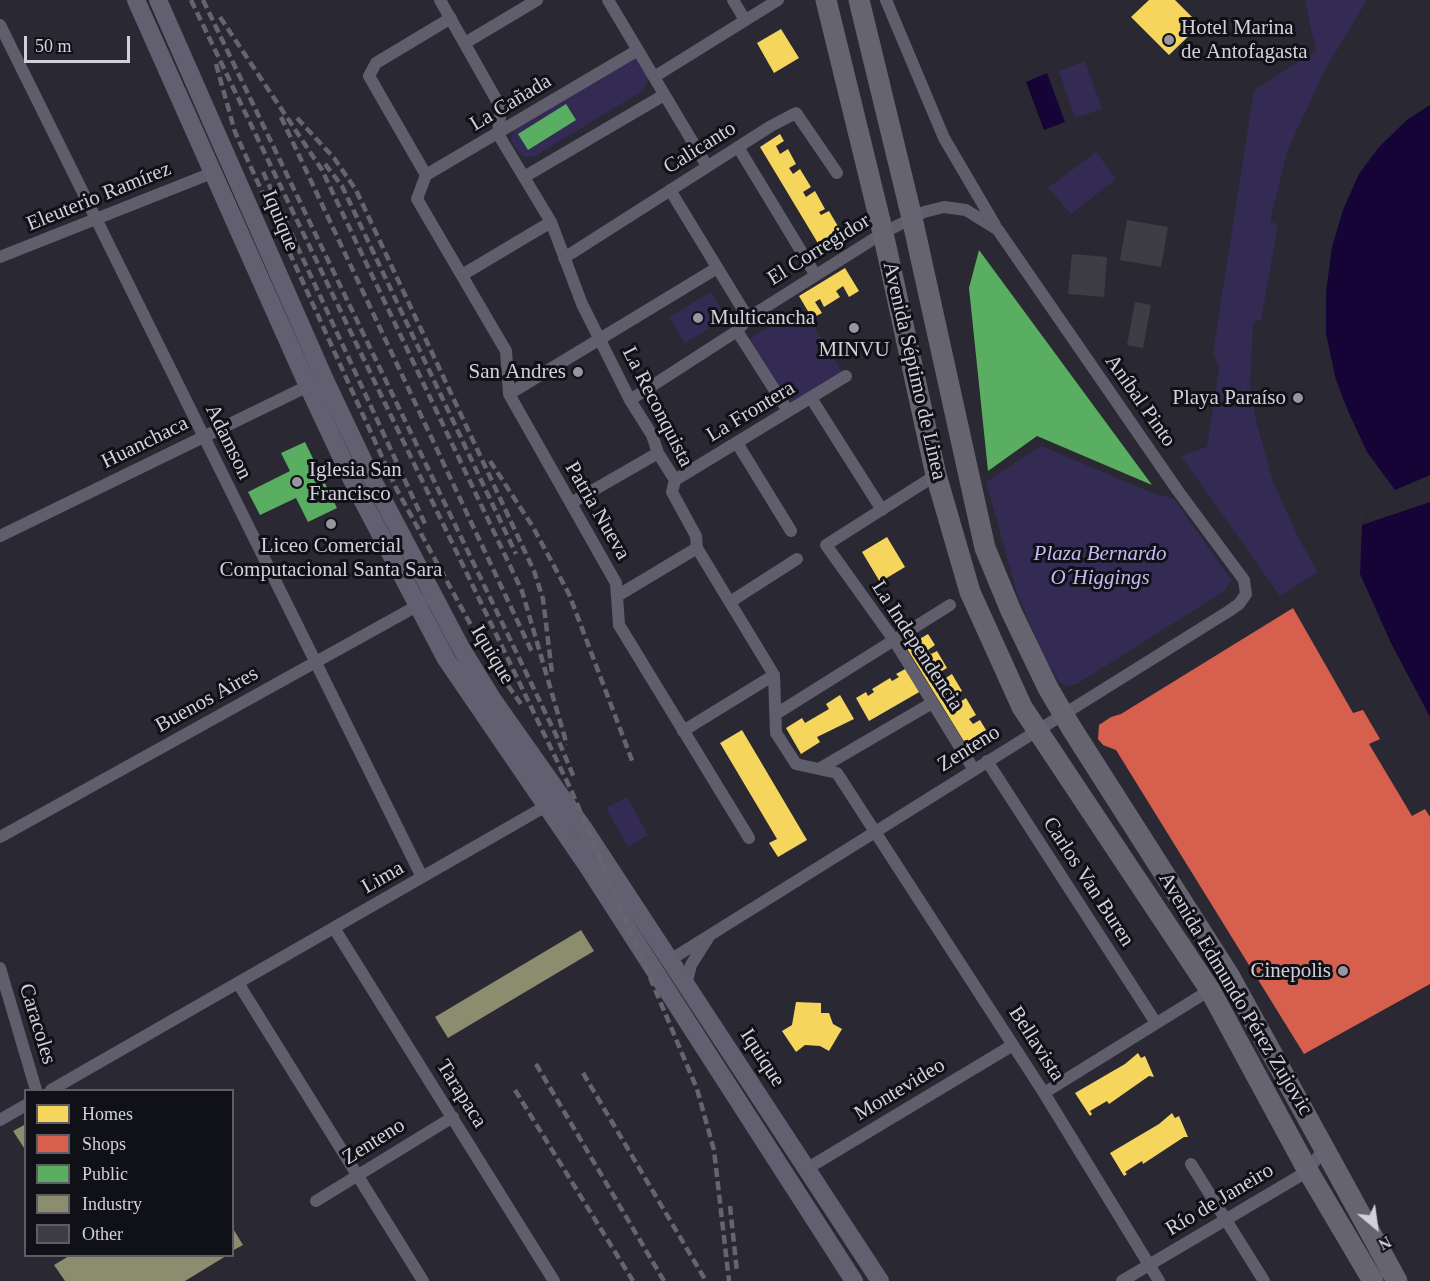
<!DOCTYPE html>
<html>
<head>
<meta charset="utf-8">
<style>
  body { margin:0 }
  #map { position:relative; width:1430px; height:1281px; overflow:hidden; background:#2a2832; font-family:Georgia,serif }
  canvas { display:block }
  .legend { position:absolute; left:24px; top:1089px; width:210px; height:168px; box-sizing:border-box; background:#101017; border:2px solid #5e5d65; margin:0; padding:8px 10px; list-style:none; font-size:18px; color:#d2d1db }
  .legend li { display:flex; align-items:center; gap:12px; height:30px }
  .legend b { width:30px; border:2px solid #5e5d65 }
  .north { position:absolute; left:1346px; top:1197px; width:60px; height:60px; -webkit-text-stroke:4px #101017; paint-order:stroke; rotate:151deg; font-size:16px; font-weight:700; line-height:24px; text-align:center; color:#d2d1db }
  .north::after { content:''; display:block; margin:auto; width:21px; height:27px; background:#d2d1db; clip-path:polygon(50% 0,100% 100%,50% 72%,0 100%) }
  .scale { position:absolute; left:24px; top:36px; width:106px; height:27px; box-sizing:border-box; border:3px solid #d2d1db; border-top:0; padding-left:8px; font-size:18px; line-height:21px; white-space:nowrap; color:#d2d1db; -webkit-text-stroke:4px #101017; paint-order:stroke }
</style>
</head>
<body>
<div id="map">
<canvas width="1430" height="1281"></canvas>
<ul class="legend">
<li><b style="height:16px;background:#f6d55c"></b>Homes</li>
<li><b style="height:16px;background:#d6604d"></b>Shops</li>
<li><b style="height:16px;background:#5aae61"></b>Public</li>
<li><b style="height:16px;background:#8c8c6e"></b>Industry</li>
<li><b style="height:16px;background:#3e3d44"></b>Other</li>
</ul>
<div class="north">N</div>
<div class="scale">50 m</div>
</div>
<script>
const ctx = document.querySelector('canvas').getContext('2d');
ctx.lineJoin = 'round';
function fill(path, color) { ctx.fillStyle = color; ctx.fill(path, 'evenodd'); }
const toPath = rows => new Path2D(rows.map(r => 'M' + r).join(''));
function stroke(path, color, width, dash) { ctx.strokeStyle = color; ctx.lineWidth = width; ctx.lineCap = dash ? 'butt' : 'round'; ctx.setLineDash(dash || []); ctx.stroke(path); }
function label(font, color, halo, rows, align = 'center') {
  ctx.font = font + ' Georgia,serif'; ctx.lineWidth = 6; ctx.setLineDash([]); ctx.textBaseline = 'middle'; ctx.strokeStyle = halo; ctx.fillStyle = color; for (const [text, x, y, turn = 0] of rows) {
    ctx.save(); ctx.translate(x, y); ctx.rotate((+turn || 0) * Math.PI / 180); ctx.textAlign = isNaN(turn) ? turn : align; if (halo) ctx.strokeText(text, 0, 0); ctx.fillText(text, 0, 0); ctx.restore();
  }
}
const green = toPath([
  [1305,0,1367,0,1326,68,1287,151,1270,222,1278,224,1261,320,1253,322,1250,386,1256,420,1273,482,1299,539,1318,572,1280,596,1181,456,1207,447,1219,368,1213,353,1254,90,1316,51],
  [634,58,640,61,649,75,644,90,535,156,526,157,520,154,511,141,515,126],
  [1085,61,1102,109,1075,118,1059,71],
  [1096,152,1116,179,1071,214,1048,188],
  [711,292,726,318,685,343,669,317],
  [801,307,843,373,790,406,748,340],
  [1041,446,1150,492,1174,499,1232,581,1224,591,1077,684,1065,686,1058,680,1043,655,1017,593,986,482],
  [627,797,648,835,628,847,606,808]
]);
const water = toPath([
  [1047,73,1065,122,1044,130,1026,82],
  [1430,105,1430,717,1391,643,1360,574,1362,525,1371,511,1395,490,1367,452,1348,411,1336,380,1326,334,1326,292,1332,247,1343,210,1359,174,1379,147,1408,119]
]);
const pier = toPath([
  [1430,475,1430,502,1362,525,1371,511,1395,490]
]);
const homes = toPath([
  [1149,0,1175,0,1200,25,1169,55,1131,17],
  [781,29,799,58,774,73,757,43],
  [780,134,784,141,776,146,780,154,788,149,796,164,789,168,793,174,800,169,811,187,803,192,806,197,815,191,825,209,819,212,821,215,829,211,839,228,832,232,833,235,842,230,848,241,825,255,760,147],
  [845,268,859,291,849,297,843,286,836,291,840,297,824,307,820,299,815,302,822,313,812,318,799,296],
  [887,537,905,567,880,582,862,552],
  [928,634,935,645,928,650,931,654,937,651,947,668,940,672,944,679,952,674,962,691,955,695,960,702,966,698,976,715,969,719,973,724,980,720,986,730,965,743,906,647],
  [907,668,921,691,869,721,856,698,866,692,868,696,874,692,872,689,890,678,892,681,899,677,896,674],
  [840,695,854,719,817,737,820,742,801,754,786,728,802,718,805,723,829,709,826,704],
  [742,730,807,840,778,857,769,843,777,839,720,743],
  [796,1002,821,1003,821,1013,829,1013,833,1024,842,1029,829,1051,820,1046,805,1045,796,1052,782,1031,792,1025],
  [1138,1053,1141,1058,1145,1056,1154,1077,1149,1076,1109,1104,1107,1101,1090,1111,1092,1114,1090,1116,1075,1093,1125,1064],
  [1172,1113,1175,1118,1179,1116,1188,1137,1184,1137,1143,1164,1142,1161,1125,1172,1127,1174,1124,1176,1110,1153,1159,1124]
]);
const shops = toPath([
  [1293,608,1353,713,1363,710,1380,739,1369,744,1412,816,1425,809,1430,817,1430,984,1304,1054,1116,750,1103,745,1098,739,1099,725,1111,717,1121,714]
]);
const public = toPath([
  [566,104,576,120,528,150,518,134],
  [979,250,1152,485,1037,436,988,471,969,288],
  [305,442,337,508,308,522,296,498,260,515,248,492,290,471,281,453]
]);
const industry = toPath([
  [581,930,594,951,448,1038,435,1017],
  [26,1124,26,1151,13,1131],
  [232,1227,243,1245,232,1251],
  [69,1256,226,1256,185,1281,65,1281,54,1265]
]);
const building = toPath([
  [1127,220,1168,227,1161,267,1120,260],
  [1072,254,1107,257,1104,297,1068,294],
  [1135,302,1151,305,1143,348,1127,345]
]);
const street = toPath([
  [440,0,501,108,498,134,551,222,582,304,630,400,652,435,658,453,675,480,672,492,696,536,697,548,774,675,776,733,796,764,837,773,1044,1093,1159,1281],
  [608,0,707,166],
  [733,0,745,20],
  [886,0,944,138,995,225],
  [0,25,422,877],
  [465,43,537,0],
  [638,50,426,175,417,199,506,351,509,394,616,583,619,625,749,838],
  [654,77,778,0],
  [738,147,815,274],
  [426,175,369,76,376,63,451,18],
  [524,177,664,95],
  [670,190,748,318],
  [0,257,212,173],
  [564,258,771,126,796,113,837,173],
  [462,275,551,222],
  [737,331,788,411],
  [509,394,717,268],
  [811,398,882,510],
  [630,400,737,331,748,318,883,233,924,212,944,207,966,210,998,230,1178,491,1244,580,1246,594,1239,604,1229,611,670,960],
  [737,443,791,531],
  [936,475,826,545,894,640,974,770],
  [675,480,846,376],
  [571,503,658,453],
  [0,536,308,386],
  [617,596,697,548],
  [730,602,797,559],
  [776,714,950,605],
  [683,731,774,675],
  [987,761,1156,1023],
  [819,769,932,703],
  [0,837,424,602],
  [334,928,554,1281],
  [0,968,36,1090],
  [238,983,423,1281],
  [686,985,691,965,708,938],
  [51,1090,546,806],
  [1044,1093,1210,990],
  [0,1120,26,1105],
  [1191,1164,1264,1281],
  [808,1168,1013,1045],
  [316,1201,453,1117],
  [1122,1281,1308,1171,1320,1154,1320,1144]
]);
const primary = toPath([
  [136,0,308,386,354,484,446,659,588,867,854,1281],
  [158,0,325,380,370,475,461,648,493,700,584,829,880,1281]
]);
const highway = toPath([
  [826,0,883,233,936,475,970,592,1022,707,1210,990,1308,1171,1373,1281],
  [859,0,912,218,985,548,1011,611,1048,688,1072,729,1230,977,1397,1281]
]);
const rail = toPath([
  [191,0,572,792,697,1089,714,1150,729,1281],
  [203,0,557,737,575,780],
  [220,17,322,170,522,591,567,745],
  [216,64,235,132,396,488,490,660,521,704],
  [281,117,532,652],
  [297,118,334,158,356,190,534,571,543,599,552,673],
  [325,164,342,186,516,554],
  [263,172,426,526],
  [490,461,533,527,569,594,633,763],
  [536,1064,664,1281],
  [583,1073,706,1281],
  [515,1090,633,1281],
  [730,1206,737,1272]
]);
const markers = [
  [1169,40,6,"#9796a0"],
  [698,318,6,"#9796a0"],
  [854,328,6,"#9796a0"],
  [578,372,6,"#9796a0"],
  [1298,398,6,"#9796a0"],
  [297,482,6,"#9796a0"],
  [331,524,6,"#9796a0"],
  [1343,971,6,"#9796a0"]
];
const poiNames = [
  ["Hotel Marina",1181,28],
  ["de Antofagasta",1181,52],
  ["Multicancha",710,318],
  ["MINVU",854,350,"center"],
  ["San Andres",566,372,"right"],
  ["Playa Paraíso",1286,398,"right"],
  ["Iglesia San",309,470],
  ["Francisco",309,494],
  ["Liceo Comercial",331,546,"center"],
  ["Computacional Santa Sara",331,570,"center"],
  ["Cinepolis",1331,971,"right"]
];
const streetNames = [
  ["La Cañada",511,103,-31],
  ["Calicanto",700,148,-32],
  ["Eleuterio Ramírez",99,197,-22],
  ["Iquique",280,221,67],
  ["El Corregidor",819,250,-32],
  ["Avenida Séptimo de Linea",914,371,77],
  ["Aníbal Pinto",1140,401,55],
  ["La Reconquista",657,407,63],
  ["La Frontera",751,412,-31],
  ["Adamson",228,442,64],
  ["Huanchaca",145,443,-26],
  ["Patria Nueva",597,511,60],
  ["La Independencia",917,646,57],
  ["Iquique",492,655,59],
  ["Buenos Aires",207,700,-29],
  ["Zenteno",969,749,-32],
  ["Lima",383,878,-30],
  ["Carlos Van Buren",1088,882,57],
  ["Avenida Edmundo Pérez Zujovic",1235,994,59],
  ["Caracoles",37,1024,73],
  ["Bellavista",1036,1044,57],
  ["Iquique",762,1058,57],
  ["Montevideo",900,1090,-31],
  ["Tarapaca",461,1094,58],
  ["Zenteno",374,1142,-32],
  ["Río de Janeiro",1220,1200,-31]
];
const parkNames = [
  ["Plaza Bernardo",1100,554],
  ["O´Higgings",1100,578]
];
fill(green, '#342b54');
fill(water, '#170437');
fill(pier, '#2a2832');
fill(homes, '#f6d55c');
fill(shops, '#d6604d');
fill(public, '#5aae61');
fill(industry, '#8c8c6e');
fill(building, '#3e3d44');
stroke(street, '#605e6d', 12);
stroke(primary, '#615f70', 18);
stroke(highway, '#666470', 21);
stroke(rail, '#66646e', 4.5, [9, 4.5]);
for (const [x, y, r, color] of markers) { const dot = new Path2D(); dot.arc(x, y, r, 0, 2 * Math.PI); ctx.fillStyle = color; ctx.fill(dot); stroke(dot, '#101017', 2); }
label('21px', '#d2d1db', '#101017', poiNames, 'left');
label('21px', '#d2d1db', '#101017', streetNames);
label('italic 21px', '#c2baf2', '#101017', parkNames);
</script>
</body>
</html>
